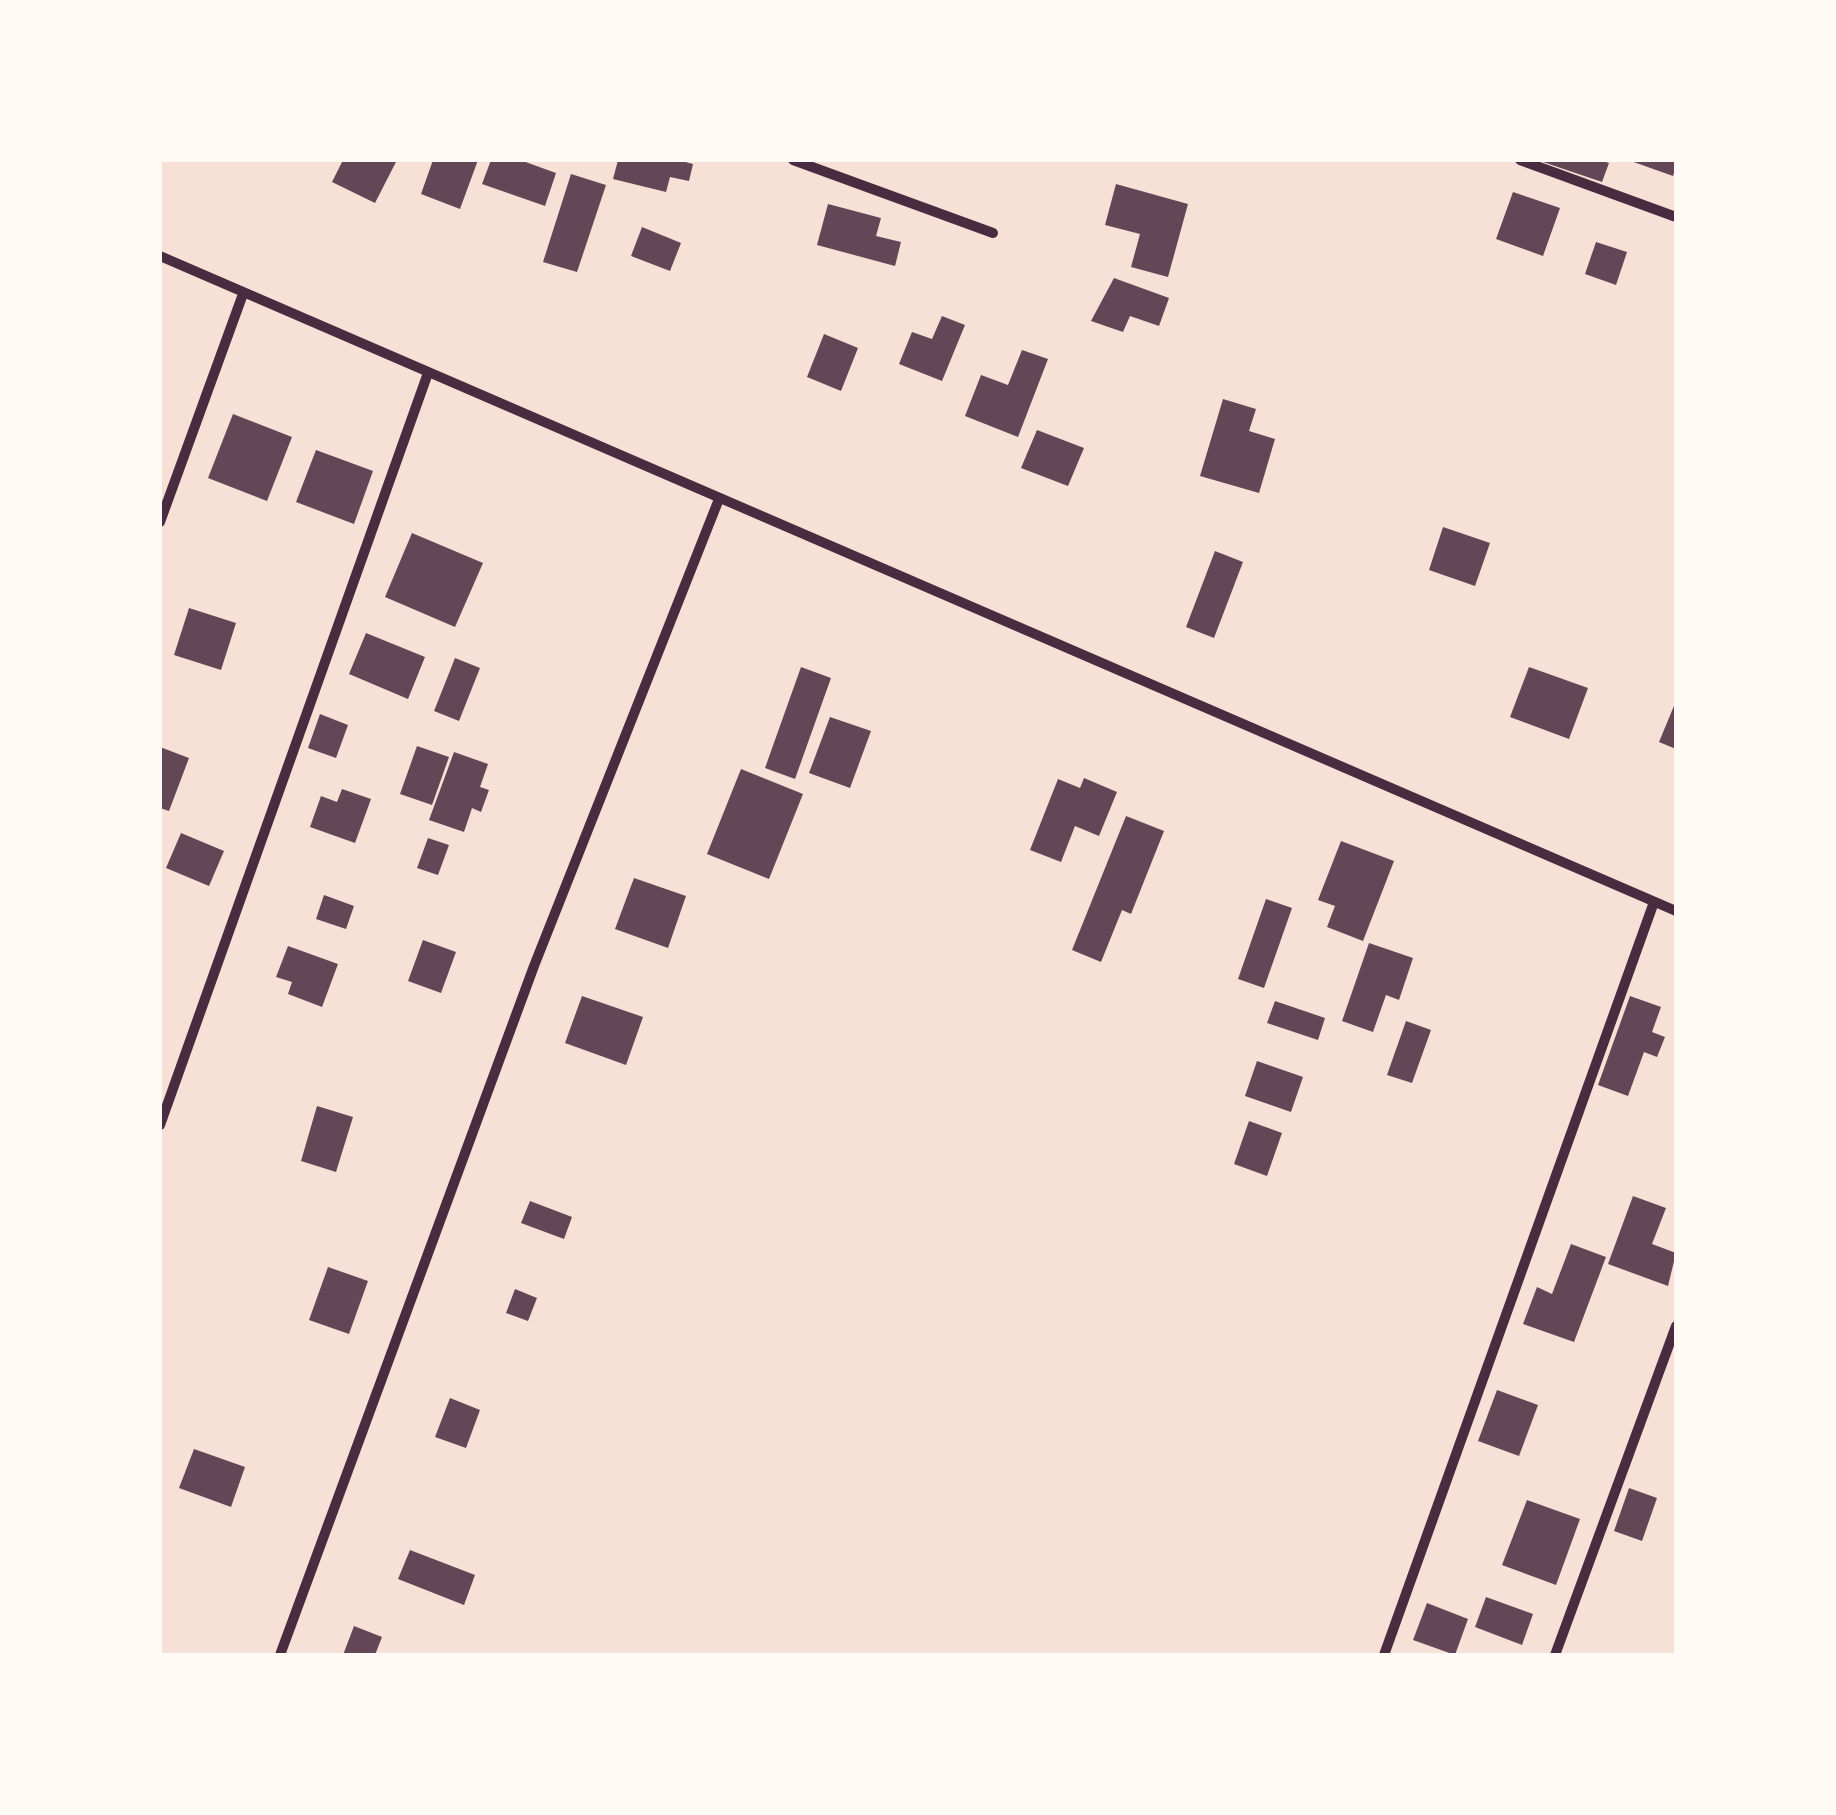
<!DOCTYPE html>
<html>
<head>
<meta charset="utf-8">
<style>
  body { margin:0 }
  #map { position:relative; width:1836px; height:1815px; overflow:hidden; background:#f7e1d7; font-family:Manrope,sans-serif }
  canvas { display:block }
  .frame { position:absolute; inset:0; border:162px solid #fffaf5; pointer-events:none }
</style>
</head>
<body>
<div id="map">
<canvas width="1836" height="1815"></canvas>
<div class="frame"></div>
</div>
<script>
const ctx = document.querySelector('canvas').getContext('2d');
ctx.lineJoin = 'round';
function fill(path, color) { ctx.fillStyle = color; ctx.fill(path, 'evenodd'); }
const toPath = rows => new Path2D(rows.map(r => 'M' + r).join(''));
function stroke(path, color, width, dash) { ctx.strokeStyle = color; ctx.lineWidth = width; ctx.lineCap = dash ? 'butt' : 'round'; ctx.setLineDash(dash || []); ctx.stroke(path); }
const building = toPath([
  [343,160,397,160,375,203,332,182],
  [433,160,478,160,460,209,421,194],
  [491,160,520,160,556,173,545,206,482,184],
  [618,160,678,160,693,164,689,181,670,177,666,192,613,179],
  [1600,160,1609,163,1602,182,1540,161],
  [1628,160,1676,160,1676,167,1673,176],
  [571,174,606,185,577,272,543,262],
  [1116,184,1188,204,1168,277,1131,267,1140,234,1105,225],
  [1513,192,1560,208,1543,256,1496,239],
  [828,204,881,218,876,236,901,242,895,266,817,245],
  [642,227,681,243,670,271,631,256],
  [1596,242,1627,252,1616,285,1585,274],
  [1114,278,1169,298,1159,326,1130,316,1123,332,1091,321],
  [942,316,965,325,942,381,899,364,912,332,932,339],
  [824,334,858,348,841,391,807,377],
  [1022,350,1048,359,1018,437,965,416,981,375,1008,385],
  [1223,399,1256,409,1249,431,1275,439,1259,493,1200,476],
  [233,414,292,437,267,501,208,478],
  [1037,430,1084,448,1068,486,1021,468],
  [316,450,373,471,354,524,296,502],
  [1443,527,1490,543,1475,586,1429,570],
  [412,533,483,563,455,627,385,597],
  [1215,551,1243,562,1214,638,1186,627],
  [189,608,236,623,221,670,174,655],
  [366,633,425,657,408,699,349,674],
  [455,658,480,668,459,721,434,711],
  [801,667,831,678,795,779,765,768],
  [1529,667,1588,688,1569,739,1510,717],
  [1676,701,1676,749,1659,742],
  [320,714,348,725,336,758,308,748],
  [830,717,871,731,850,788,809,773],
  [417,746,449,757,432,805,400,794],
  [160,747,189,758,169,811,160,808],
  [454,752,488,764,480,787,489,790,481,812,472,808,464,832,429,820],
  [741,769,803,794,769,879,707,854],
  [1084,778,1117,792,1099,836,1075,826,1061,862,1030,850,1058,779,1080,788],
  [342,789,371,799,355,843,310,827,321,796,337,802],
  [1126,816,1164,831,1131,914,1122,910,1101,962,1072,950],
  [181,833,224,851,209,886,166,868],
  [428,838,449,845,438,875,417,868],
  [1341,841,1394,861,1363,941,1327,927,1335,906,1318,900],
  [634,878,686,896,668,948,615,929],
  [324,895,354,906,346,929,316,919],
  [1266,899,1292,908,1264,988,1238,979],
  [423,940,456,952,441,993,408,981],
  [1369,943,1413,958,1399,1000,1386,995,1373,1032,1342,1021],
  [288,946,338,964,322,1007,288,994,292,982,276,977],
  [582,996,643,1017,626,1065,565,1043],
  [1630,996,1661,1007,1652,1032,1665,1037,1657,1057,1644,1052,1628,1096,1598,1085],
  [1275,1001,1325,1018,1318,1040,1267,1023],
  [1406,1021,1431,1030,1412,1083,1387,1075],
  [1257,1061,1303,1077,1291,1112,1245,1096],
  [317,1106,353,1117,336,1172,301,1161],
  [1249,1121,1282,1133,1267,1176,1234,1164],
  [1633,1196,1666,1208,1652,1244,1676,1253,1668,1286,1608,1264],
  [530,1201,572,1217,564,1239,521,1223],
  [1571,1244,1606,1257,1574,1342,1523,1324,1537,1287,1552,1294],
  [328,1267,368,1281,349,1334,309,1320],
  [515,1289,537,1298,528,1321,506,1313],
  [1497,1390,1538,1405,1519,1456,1478,1441],
  [450,1398,480,1410,466,1448,435,1437],
  [194,1449,245,1467,231,1507,179,1488],
  [1629,1488,1657,1498,1642,1541,1614,1531],
  [1527,1500,1580,1519,1556,1585,1502,1565],
  [410,1550,475,1575,464,1605,398,1579],
  [1486,1597,1533,1614,1522,1645,1475,1627],
  [1427,1603,1468,1619,1455,1655,1413,1640],
  [354,1626,382,1637,375,1655,343,1655]
]);
const minor = toPath([
  [793,160,993,233],
  [1520,160,1676,217],
  [160,256,1676,911],
  [160,522,243,294],
  [160,1125,428,373],
  [280,1655,534,966,719,499],
  [1384,1655,1654,902],
  [1555,1655,1676,1326]
]);
fill(building, '#644757');
stroke(minor, '#4a2c40', 10);
</script>
</body>
</html>
